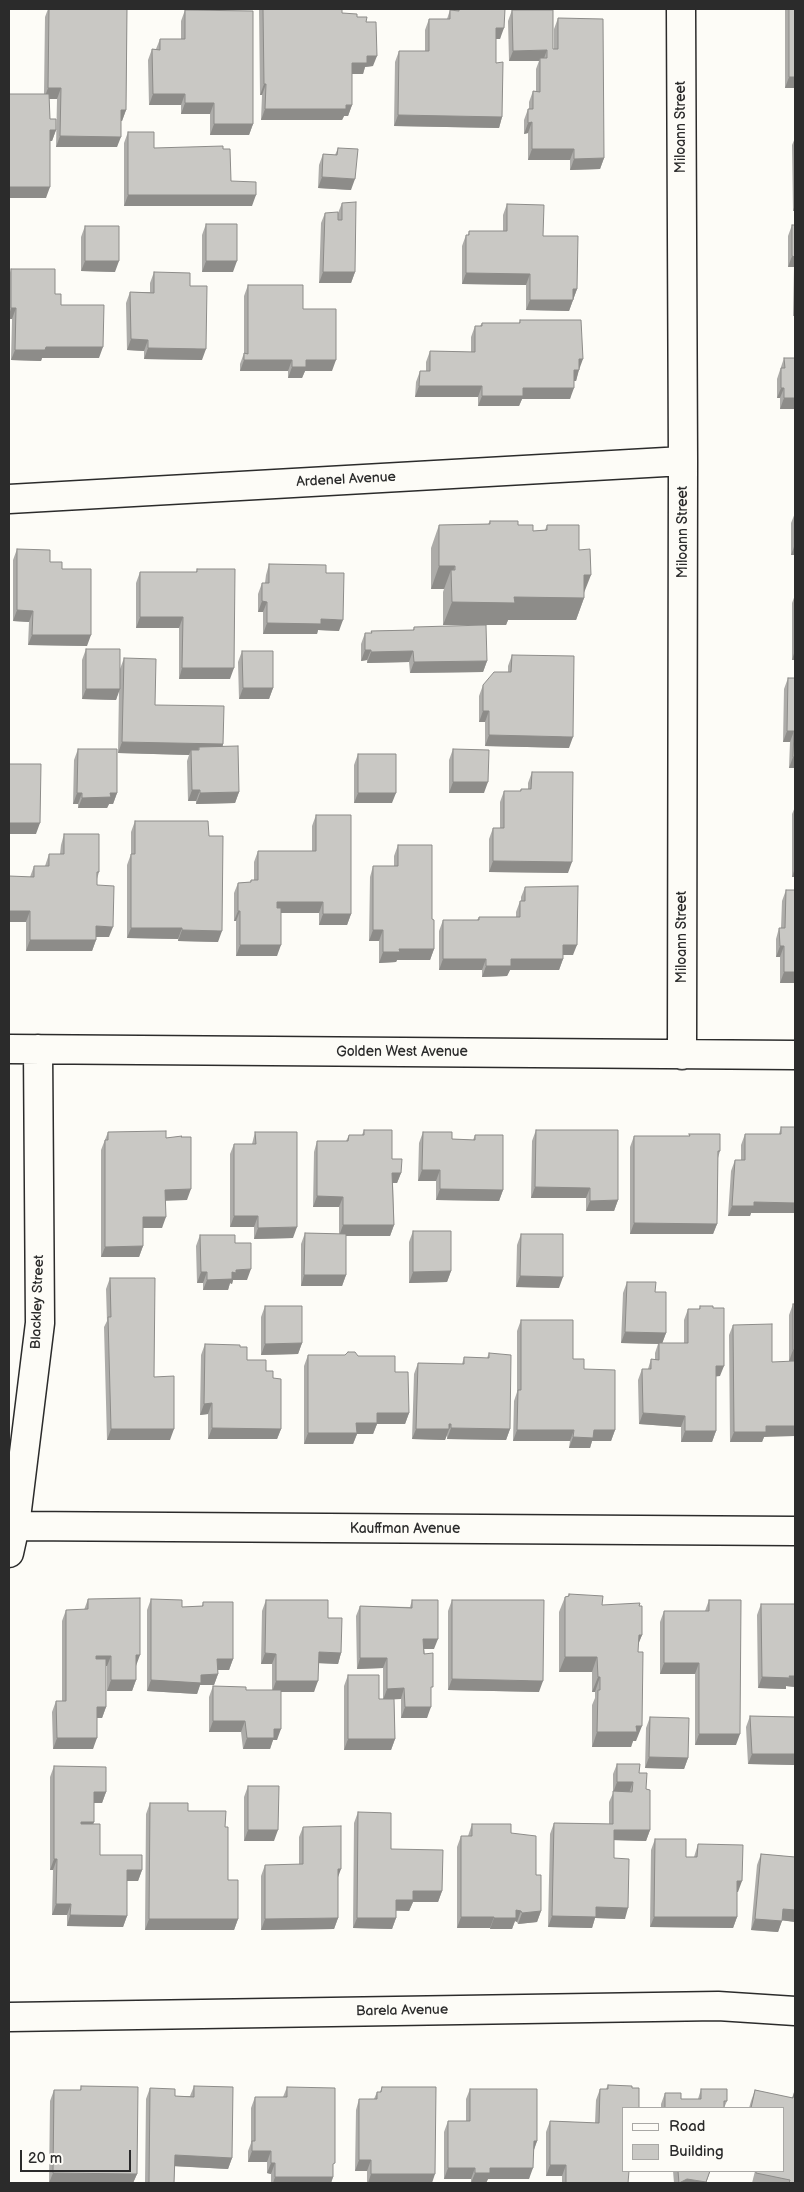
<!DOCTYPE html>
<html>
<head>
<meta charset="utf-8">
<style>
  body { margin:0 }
  #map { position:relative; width:804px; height:2192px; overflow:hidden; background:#fdfcf7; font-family:"Balsamiq Sans",sans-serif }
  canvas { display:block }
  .frame { position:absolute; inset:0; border:10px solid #2b2b2b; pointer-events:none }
  .legend { position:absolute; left:622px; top:2107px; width:162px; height:65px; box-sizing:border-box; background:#fdfcf7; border:1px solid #a9a8a5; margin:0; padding:6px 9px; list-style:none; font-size:15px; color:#2b2b2b }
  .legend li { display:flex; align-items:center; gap:10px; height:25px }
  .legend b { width:25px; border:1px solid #a9a8a5 }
  .scale { position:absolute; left:20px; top:2150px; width:111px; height:22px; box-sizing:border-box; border:2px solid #2b2b2b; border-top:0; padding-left:6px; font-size:15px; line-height:18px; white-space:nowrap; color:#2b2b2b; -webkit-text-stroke:4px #fdfcf7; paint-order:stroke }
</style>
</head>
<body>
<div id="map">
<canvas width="804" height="2192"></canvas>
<div class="frame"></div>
<ul class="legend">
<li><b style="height:6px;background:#fdfcf7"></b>Road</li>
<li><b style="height:14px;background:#c9c8c4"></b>Building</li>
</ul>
<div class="scale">20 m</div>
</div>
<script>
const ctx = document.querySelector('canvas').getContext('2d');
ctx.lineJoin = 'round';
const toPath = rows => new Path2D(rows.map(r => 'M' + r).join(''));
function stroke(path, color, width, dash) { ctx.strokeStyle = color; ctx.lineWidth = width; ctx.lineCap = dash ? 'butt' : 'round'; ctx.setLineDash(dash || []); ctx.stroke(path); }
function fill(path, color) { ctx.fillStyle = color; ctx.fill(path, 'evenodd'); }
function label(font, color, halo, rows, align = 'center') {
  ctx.font = font + ' "Balsamiq Sans",sans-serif'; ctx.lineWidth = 4.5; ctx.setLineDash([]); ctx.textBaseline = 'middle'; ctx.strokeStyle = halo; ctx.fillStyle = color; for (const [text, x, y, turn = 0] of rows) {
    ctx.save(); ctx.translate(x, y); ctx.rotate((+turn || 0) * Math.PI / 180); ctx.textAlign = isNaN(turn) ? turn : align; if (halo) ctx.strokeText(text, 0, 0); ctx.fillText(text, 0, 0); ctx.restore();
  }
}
const street = toPath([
  [681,9,683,461,682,1055],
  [9,499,683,461],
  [9,1049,795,1055],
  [15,1526,795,1531],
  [9,1553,15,1526,40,1323,38,1049],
  [9,2017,718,2006,795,2011]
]);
const wall = toPath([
  [48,9,127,9,126,110,122,121,121,121,117,147,56,147,57,99,49,99,50,119,56,130,52,141,50,141,46,198,44,94,45,17],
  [259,9,342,9,342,13,357,17,366,22,373,66,365,67,363,74,352,74,352,105,348,116,344,116,342,120,261,120,262,95,260,95],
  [455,9,505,9,500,39,496,39,496,63,502,117,499,128,394,126,395,62,399,51,425,51,425,30,429,19,447,19,450,10,455,11],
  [785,9,795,9,795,88,785,88],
  [185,10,253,124,249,135,210,135,210,114,181,114,181,105,149,105,148,60,152,49,156,49,160,39,181,39,181,21],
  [512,10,553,49,554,49,554,29,558,18,604,158,600,169,570,170,570,160,528,160,528,133,524,134,524,120,528,109,529,109,529,102,533,91,536,91,536,69,539,61,509,61,508,21],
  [128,132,154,148,223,149,231,181,252,206,124,206,124,143],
  [795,138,795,211,793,211,792,145],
  [338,148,351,190,318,188,319,165,323,154,335,155],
  [342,203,355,272,351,283,319,283,321,223,325,213,338,213],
  [507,204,543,236,577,289,569,311,526,310,526,285,462,284,462,246,466,235,468,235,469,231,503,231,503,215],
  [206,224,233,272,202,272,202,235],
  [792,225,795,225,795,316,793,316,794,267,788,267,788,236],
  [85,226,115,272,81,271,81,237],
  [11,269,55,294,61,305,99,358,42,358,41,361,11,360,12,319,9,319,9,276],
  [154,272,202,360,144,359,144,351,127,350,126,303,130,292,150,292,150,283],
  [248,285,303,309,332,371,305,371,302,378,288,378,288,371,240,371,240,364,244,353,244,354,244,296],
  [520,320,579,368,576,381,574,381,570,399,522,399,519,406,478,406,478,397,415,397,416,382,420,371,426,371,426,362,430,351,471,352,471,337,475,326,480,326,482,323,519,323],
  [784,358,795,409,780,409,780,398,777,398,777,379],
  [795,513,795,555,791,555,791,523],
  [490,521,518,525,533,531,545,530,547,525,579,550,584,598,576,620,508,620,506,625,443,625,443,592,444,589,431,589,431,548,439,525,488,524],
  [17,549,50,562,87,646,28,645,29,622,13,621,13,560],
  [269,564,326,573,339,631,318,630,317,634,263,634,263,612,258,612,258,594,262,583,265,583,266,575],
  [197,569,230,679,179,679,179,628,136,628,136,583,140,572,196,572],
  [795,595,795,660,792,660,792,603],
  [414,627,487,661,483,672,410,673,409,662,367,663,367,660,361,661,361,644,365,633,371,633,371,631,413,630],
  [86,649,120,669,124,658,155,705,223,744,223,746,239,792,235,803,196,804,196,801,188,801,187,761,189,755,118,753,119,689,116,700,82,699,82,660],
  [242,651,273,688,269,699,239,699,238,662],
  [512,655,569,748,485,746,485,722,479,722,479,696,483,685,508,672,508,666],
  [788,678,795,678,795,768,789,768,790,742,783,742,784,689],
  [78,749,117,793,113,804,109,804,107,808,78,808,78,804,73,804,74,760],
  [453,749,484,793,449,793,449,760],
  [358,754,392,803,354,803,354,765],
  [532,772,568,873,489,872,489,839,493,828,500,828,500,802,504,791,520,791,521,789,528,789,528,783],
  [795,807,795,877,792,877,792,814],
  [316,815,351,914,347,925,319,925,319,913,281,913,277,956,236,956,236,921,234,921,234,893,238,883,250,882,251,880,254,880,254,862,258,851,312,851,312,826],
  [135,821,209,836,218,942,178,941,178,939,127,938,127,865,131,854,131,832],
  [64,834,99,872,97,879,97,885,109,937,96,937,96,940,92,951,26,951,26,922,30,877,34,866,45,866,49,854,60,854,61,845],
  [398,845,432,919,434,949,430,960,397,960,396,962,379,963,379,941,369,941,370,877,373,866,394,866,394,856],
  [525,887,573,955,563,955,563,959,559,970,510,970,507,976,482,977,482,970,439,970,439,931,443,920,477,920,479,917,516,917,516,912,520,901,521,901,521,897],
  [786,890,795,890,795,983,780,983,780,957,776,957,776,939,779,928,781,928,782,901],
  [781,1127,795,1127,795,1213,751,1213,750,1216,728,1216,731,1171,735,1160,741,1160,741,1145,745,1134,779,1134],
  [364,1130,392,1159,401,1173,397,1183,393,1183,394,1225,390,1236,346,1236,346,1275,342,1286,301,1286,301,1244,305,1233,339,1234,339,1207,313,1207,314,1152,317,1141,346,1141,349,1135,362,1135],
  [536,1130,618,1200,614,1211,586,1211,586,1198,531,1198,532,1141],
  [108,1132,166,1138,181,1137,187,1200,165,1200,162,1228,143,1228,143,1246,139,1257,101,1257,101,1150],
  [255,1132,293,1238,254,1239,254,1227,230,1227,230,1154,234,1144,252,1144],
  [423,1132,452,1139,473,1140,475,1135,503,1190,499,1201,436,1200,436,1181,418,1181,419,1143],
  [689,1134,720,1151,718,1158,717,1224,713,1234,630,1234,630,1147,634,1136,689,1136],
  [413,1231,451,1271,447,1282,409,1283,409,1242],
  [521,1234,559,1288,516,1287,517,1245],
  [200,1235,235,1243,247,1280,233,1280,232,1284,230,1283,228,1290,203,1290,203,1283,197,1283,196,1246],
  [110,1278,154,1377,170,1440,107,1440,104,1327,107,1321,106,1289],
  [627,1282,655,1292,666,1333,662,1343,684,1343,684,1320,688,1309,699,1309,700,1306,720,1376,716,1376,716,1431,712,1442,681,1442,681,1427,639,1424,638,1380,642,1369,648,1369,651,1359,655,1360,655,1353,658,1344,621,1343,623,1293],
  [793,1304,795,1361,789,1361,789,1315],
  [265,1306,302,1343,298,1354,261,1355,261,1317],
  [521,1320,573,1359,584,1369,615,1430,611,1441,592,1441,590,1448,569,1448,570,1441,513,1441,514,1401,517,1392,517,1331],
  [733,1325,772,1362,764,1437,762,1442,730,1442,729,1335],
  [205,1344,240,1347,247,1360,266,1371,273,1378,281,1429,277,1439,208,1439,208,1414,200,1415,201,1355],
  [489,1353,510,1429,506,1440,447,1439,447,1435,445,1440,412,1439,414,1374,418,1363,462,1364,464,1357,487,1358],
  [308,1355,358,1356,395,1372,409,1413,405,1424,377,1424,373,1434,357,1434,353,1444,304,1444,304,1366],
  [569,1594,602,1605,639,1606,642,1635,638,1644,636,1741,633,1741,631,1747,592,1747,592,1705,595,1698,595,1692,592,1692,592,1672,559,1672,559,1612,565,1597,568,1596],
  [88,1599,136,1665,136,1680,132,1691,107,1691,107,1666,106,1666,106,1707,102,1718,97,1718,93,1749,53,1749,52,1712,56,1701,62,1701,62,1621,66,1610,84,1610],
  [151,1599,182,1607,202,1606,203,1602,233,1659,229,1670,218,1670,218,1674,214,1685,200,1685,197,1694,147,1691,147,1610],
  [266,1600,328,1618,341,1653,338,1664,319,1663,314,1692,281,1692,277,1740,273,1740,270,1749,243,1749,241,1732,209,1732,209,1697,213,1686,246,1690,272,1690,272,1664,261,1664,262,1611],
  [412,1600,434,1649,424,1649,431,1694,427,1718,401,1718,401,1699,394,1699,395,1739,391,1750,344,1750,344,1686,348,1675,379,1699,383,1699,383,1668,357,1669,356,1616,360,1606,410,1607],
  [452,1600,539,1692,448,1690,448,1611],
  [709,1600,736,1745,695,1745,695,1674,660,1674,660,1622,664,1611,705,1611],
  [761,1604,795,1604,795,1687,786,1686,786,1689,758,1688,757,1615],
  [750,1716,795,1717,795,1765,748,1764,746,1727],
  [650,1717,688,1758,684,1769,645,1768,646,1728],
  [617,1764,639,1773,646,1789,650,1830,646,1841,614,1840,614,1858,625,1919,595,1918,592,1928,548,1927,550,1834,554,1823,609,1824,609,1802,613,1793,613,1774],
  [54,1766,106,1792,102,1803,94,1803,93,1824,100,1855,142,1870,138,1881,127,1881,127,1916,123,1927,67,1926,67,1915,52,1915,53,1870,50,1870,50,1777],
  [248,1786,274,1841,244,1841,244,1797],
  [150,1803,188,1811,225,1827,228,1880,238,1919,234,1930,145,1930,146,1814],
  [358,1812,391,1849,442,1891,438,1902,413,1902,409,1911,396,1911,396,1918,392,1929,353,1928,354,1823],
  [472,1824,511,1833,536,1875,541,1911,537,1922,518,1924,517,1922,515,1921,512,1929,490,1929,490,1928,457,1928,457,1847,461,1836,468,1836],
  [303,1827,338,1879,338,1918,334,1929,261,1930,261,1876,265,1865,299,1865,299,1837],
  [655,1839,686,1857,694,1857,698,1844,738,1892,737,1892,737,1917,733,1928,650,1927,651,1850],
  [761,1854,795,1857,795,1922,782,1920,778,1932,751,1930,757,1865],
  [608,2085,623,2108,628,2183,562,2183,562,2176,546,2176,546,2132,550,2121,595,2123,596,2100,600,2089,606,2089],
  [81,2086,137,2174,133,2183,49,2183,50,2101,54,2090,80,2090],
  [194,2086,232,2158,228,2169,175,2166,174,2183,145,2183,146,2099,150,2088,175,2096,190,2096],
  [287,2087,333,2169,333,2177,331,2183,271,2183,271,2174,267,2173,267,2162,248,2162,248,2151,251,2143,251,2108,255,2097,283,2097],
  [382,2087,432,2183,367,2183,367,2171,355,2171,356,2110,359,2099,374,2099,377,2092,380,2092],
  [470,2089,537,2141,534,2150,529,2179,488,2179,486,2183,471,2183,471,2179,444,2179,444,2132,448,2121,466,2121,466,2099],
  [701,2089,727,2101,724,2108,661,2108,661,2104,665,2093,681,2099,698,2099],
  [755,2090,792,2098,795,2090,795,2183,752,2183,755,2171,783,2171,783,2108,749,2108,751,2101],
  [673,2171,710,2171,706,2183,674,2183]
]);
const shadedWall = toPath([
  [496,28,504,28,500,39,492,39],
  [547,50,543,61,540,58,539,61,509,61,513,51],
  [367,56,377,56,373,66,365,67,363,74,348,74,352,63],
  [789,77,795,77,795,88,785,88],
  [264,84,266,84,262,95,260,95],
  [48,88,61,88,57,99,44,99],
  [153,94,185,94,181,105,149,105],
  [185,103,214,103,210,114,181,114],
  [352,105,348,116,344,116,342,120,261,120,265,109],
  [121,110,126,110,122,121,117,121],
  [398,115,502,117,499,128,394,126],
  [532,122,528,133,524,134,528,123],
  [214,124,253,124,249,135,210,135],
  [50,130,56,130,52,141,46,141],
  [60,136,121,137,117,147,56,147],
  [532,149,574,149,570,160,528,160],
  [604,158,600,169,570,170,574,159],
  [322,177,355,179,351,190,318,188],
  [9,187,50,187,46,198,9,198],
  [128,195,256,195,252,206,124,206],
  [795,204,795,211,793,211],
  [792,256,795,257,795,264,794,267,788,267],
  [85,261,119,261,115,272,81,271],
  [206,261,237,261,233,272,202,272],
  [323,272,355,272,351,283,319,283],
  [466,273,530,274,526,285,462,284],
  [573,289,577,289,569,311,526,310,530,300],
  [11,308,16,308,12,319,9,319,9,315],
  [131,339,148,340,144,351,127,350],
  [46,347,103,347,99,358,42,358,41,361,11,360,15,350],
  [148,348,206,349,202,360,144,359],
  [579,359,583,359,579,370],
  [244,360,292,360,288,371,240,371],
  [306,360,336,360,332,371,305,371,302,378,288,378,292,367],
  [574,370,579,370,576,381,570,381],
  [419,386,482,386,478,397,415,397],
  [523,388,574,388,570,399,522,399,519,406,478,406,482,396],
  [781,388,784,388,780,398,777,398],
  [784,398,795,398,795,409,780,409],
  [795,544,795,555,791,555],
  [439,566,455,566,451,576,451,570,444,589,431,589],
  [584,575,591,575,582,598,584,598,576,620,508,620,506,625,443,625,452,602,514,597],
  [262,601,267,602,263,612,258,612],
  [17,610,33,611,29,622,13,621],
  [140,617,183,617,179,628,136,628],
  [321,619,343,620,339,631,318,630,317,634,263,634,267,623],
  [32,635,91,635,87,646,28,645],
  [365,650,371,650,367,660,361,661],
  [795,650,795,660,792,660],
  [413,651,409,662,367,663,371,652],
  [487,661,483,672,410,673,414,662],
  [182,668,234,668,230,679,179,679],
  [243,688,273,688,269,699,239,699],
  [86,689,120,689,116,700,82,699],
  [483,711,489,711,485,722,479,722],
  [787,731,794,731,790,742,783,742],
  [489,735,573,737,569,748,485,746],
  [122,742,223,744,219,755,199,747,196,755,191,750,189,755,118,753],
  [793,757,795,757,795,768,789,768],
  [453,782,488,782,484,793,449,793],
  [192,790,200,790,196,801,188,801],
  [239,792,235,803,196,804,200,793],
  [77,793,82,793,78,804,73,804],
  [110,793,117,793,113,804,109,804,107,808,78,808,82,798],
  [358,793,396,793,392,803,354,803],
  [9,823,40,823,36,834,9,834],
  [493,861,572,862,568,873,489,872],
  [795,868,795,877,792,877],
  [277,902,323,902,319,913,273,913],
  [9,911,30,911,26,922,9,922],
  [238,911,240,911,236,921,234,921],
  [323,914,351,914,347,925,319,925],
  [96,926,113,927,109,937,92,937],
  [131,928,182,928,178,939,127,938],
  [182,930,222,931,218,942,178,941],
  [373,930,383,930,379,941,369,941],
  [30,940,96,940,92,951,26,951],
  [240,945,281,945,277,956,236,956],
  [563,945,577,945,573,955,559,955],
  [780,946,784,946,780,957,776,957],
  [399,949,434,949,430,960,397,960,396,962,379,963,383,952],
  [443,959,486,959,482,970,439,970],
  [511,959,563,959,559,970,510,970,507,976,482,977,486,966],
  [784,972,795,972,795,983,780,983],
  [422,1170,440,1170,436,1181,418,1181],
  [392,1173,401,1173,397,1183,388,1183],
  [535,1187,590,1188,586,1198,531,1198],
  [191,1189,187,1200,161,1201,165,1190],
  [440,1189,503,1190,499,1201,436,1200],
  [317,1196,343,1197,339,1207,313,1207],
  [618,1200,614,1211,586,1211,590,1201],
  [754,1202,795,1203,795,1213,751,1213,750,1216,728,1216,732,1206],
  [234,1216,258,1216,254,1227,230,1227],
  [143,1217,166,1217,162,1228,139,1228],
  [634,1223,717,1224,713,1234,630,1234],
  [343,1225,394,1225,390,1236,339,1236],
  [297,1227,293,1238,254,1239,258,1228],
  [143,1246,139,1257,101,1257,105,1247],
  [251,1269,247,1280,233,1280,232,1284,230,1283,228,1290,203,1290,207,1280,232,1272,236,1270],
  [451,1271,447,1282,409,1283,413,1272],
  [201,1272,207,1272,203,1283,197,1283],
  [304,1275,346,1275,342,1286,301,1286],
  [520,1276,563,1277,559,1288,516,1287],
  [625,1332,666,1333,662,1344,621,1343],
  [302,1343,298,1354,261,1355,265,1344],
  [793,1350,795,1350,795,1361,789,1361],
  [716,1366,724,1366,720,1376,712,1377],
  [212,1403,208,1414,200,1415,204,1404],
  [377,1413,409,1413,405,1424,377,1424,373,1434,357,1434,353,1444,304,1444,308,1433,356,1423],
  [643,1413,685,1416,681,1427,639,1424],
  [451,1424,445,1440,412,1439,416,1429],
  [766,1426,795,1426,795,1436,764,1437,762,1442,730,1442,734,1432],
  [212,1428,281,1429,277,1439,208,1439],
  [451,1428,510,1429,506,1440,447,1439],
  [111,1429,174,1429,170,1440,107,1440],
  [517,1430,574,1430,570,1441,513,1441],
  [594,1430,615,1430,611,1441,592,1441,590,1448,569,1448,573,1437],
  [685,1431,716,1431,712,1442,681,1442],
  [639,1635,642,1635,636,1650],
  [423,1639,438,1639,434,1649,419,1649],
  [319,1652,341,1653,338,1664,315,1663],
  [265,1653,276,1654,272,1664,261,1664],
  [136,1655,140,1655,136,1666],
  [96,1656,111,1656,107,1666,92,1666],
  [565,1657,597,1657,592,1672,559,1672],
  [360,1658,387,1658,383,1668,357,1669],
  [217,1659,233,1659,229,1670,213,1670],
  [664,1663,699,1663,695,1674,660,1674],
  [218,1674,214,1685,200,1685,197,1694,147,1691,151,1680,201,1675],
  [789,1676,795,1676,795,1687,786,1686,786,1689,758,1688,762,1677],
  [598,1677,600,1677,595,1692,592,1692],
  [452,1679,543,1681,539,1692,448,1690],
  [111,1680,136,1680,132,1691,107,1691],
  [276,1681,318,1681,314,1692,272,1692],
  [404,1688,401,1699,383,1700,387,1689],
  [97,1707,106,1707,102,1718,93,1718],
  [405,1707,431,1707,427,1718,401,1718],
  [213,1721,245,1721,241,1732,209,1732],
  [636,1726,642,1726,636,1741,633,1741,631,1747,592,1747,597,1732],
  [274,1729,281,1729,277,1740,273,1740,270,1749,243,1749,247,1738],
  [699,1734,740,1734,736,1745,695,1745],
  [57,1738,97,1738,93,1749,53,1749],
  [348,1739,395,1739,391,1750,344,1750],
  [752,1754,795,1754,795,1765,748,1764],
  [649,1757,688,1758,684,1769,645,1768],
  [617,1782,633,1782,629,1793,613,1793],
  [94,1792,106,1792,102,1803,90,1803],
  [81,1822,94,1822,90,1833,77,1833],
  [248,1830,278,1830,274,1841,244,1841],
  [614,1830,650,1830,646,1841,610,1840],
  [54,1859,57,1859,53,1870,50,1870],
  [338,1869,341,1869,337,1880],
  [127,1870,142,1870,138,1881,123,1881],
  [737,1881,742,1881,738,1892,734,1892],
  [413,1891,442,1891,438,1902,413,1902,409,1911,392,1910,396,1900],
  [56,1904,71,1904,67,1915,52,1915],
  [596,1907,628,1908,625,1919,595,1918,592,1928,548,1927,552,1916],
  [783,1909,795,1910,795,1922,779,1920],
  [516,1910,521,1911,517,1922,515,1921,512,1929,490,1929,494,1918],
  [541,1911,537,1922,518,1924,522,1913],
  [70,1915,127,1916,123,1927,67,1926],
  [461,1917,494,1917,490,1928,457,1928],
  [654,1917,737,1917,733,1928,650,1927],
  [338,1918,334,1929,261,1930,265,1919],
  [357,1918,396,1918,392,1929,353,1928],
  [149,1919,238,1919,234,1930,145,1930],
  [755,1919,782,1921,778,1932,751,1930],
  [534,2141,537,2141,533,2152],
  [252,2151,271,2151,267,2162,248,2162],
  [175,2155,232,2158,228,2169,171,2166],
  [359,2160,371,2160,367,2171,355,2171],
  [271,2163,275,2163,271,2174,267,2173],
  [550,2165,566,2165,562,2176,546,2176],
  [448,2168,475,2168,471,2179,444,2179],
  [490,2168,533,2168,529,2179,488,2179,486,2183,471,2183,475,2173],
  [710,2171,706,2183,680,2183,687,2179],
  [53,2173,137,2174,133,2183,49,2183],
  [371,2174,435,2174,432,2183,368,2183],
  [275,2177,333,2177,331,2183,273,2183]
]);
const building = toPath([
  [49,9,127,9,126,110,121,110,121,137,60,136,61,88,48,88,49,9],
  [263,9,342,9,342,13,357,14,357,17,367,17,366,22,376,22,377,56,367,56,367,63,352,63,352,105,346,105,346,109,265,109,266,84,264,84,263,9],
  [459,9,505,9,504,28,496,28,496,63,503,62,502,117,398,115,399,51,429,51,429,19,450,19,450,10,459,11,459,9],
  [789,9,795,9,795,77,789,77,789,9],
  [185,10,253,11,253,124,214,124,214,103,185,103,185,94,153,94,152,49,160,50,160,39,185,39,185,10],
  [512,10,553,10,553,49,558,49,558,18,603,19,604,158,574,159,574,149,532,149,532,122,528,123,528,109,533,109,533,91,540,92,540,58,547,58,547,50,513,51,512,10],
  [9,94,49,94,50,119,56,119,56,130,50,130,50,187,9,187,9,94],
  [128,132,154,132,154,148,223,146,223,149,230,149,231,181,256,182,256,195,128,195,128,132],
  [338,148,358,149,355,179,322,177,323,154,337,155,338,148],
  [356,202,355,272,323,272,325,213,338,212,338,220,342,220,342,203,356,202],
  [507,204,544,205,543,236,578,236,577,289,573,289,573,300,530,300,530,274,466,273,466,235,469,235,469,231,507,231,507,204],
  [206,224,237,224,237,261,206,261,206,224],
  [792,225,795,225,795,257,792,256,792,225],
  [85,226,119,226,119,261,85,261,85,226],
  [11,269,55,269,55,294,61,294,61,305,104,305,103,347,46,347,45,350,15,350,16,308,11,308,11,269],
  [154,272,190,273,190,286,207,286,206,349,148,348,148,340,131,339,130,292,154,293,154,272],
  [248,285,303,285,303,309,336,309,336,360,306,360,306,367,292,367,292,360,244,360,244,353,248,354,248,285],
  [520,320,581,320,583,359,579,359,579,370,574,370,574,388,523,388,523,396,482,396,482,386,419,386,420,371,430,371,430,351,475,352,475,326,482,326,482,323,520,323,520,320],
  [784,358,795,358,795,398,784,398,784,388,781,388,781,368,785,368,784,358],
  [490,521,518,521,518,525,533,525,533,531,547,530,547,525,579,525,579,550,590,549,591,575,584,575,584,598,514,597,515,603,452,602,451,570,455,570,455,566,439,566,439,525,490,524,490,521],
  [17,549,50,550,50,562,62,562,62,569,91,569,91,635,32,635,33,611,17,610,17,549],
  [269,564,326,565,326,573,344,573,343,620,321,619,321,624,267,623,267,602,262,601,262,583,269,583,269,564],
  [197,569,235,569,234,668,182,668,183,617,140,617,140,572,197,572,197,569],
  [486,625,487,661,414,662,413,651,371,652,371,650,365,650,365,633,372,633,371,631,414,630,414,627,486,625],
  [86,649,120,649,120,689,86,689,86,649],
  [242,651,273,651,273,688,243,688,242,651],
  [512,655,574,656,573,737,489,735,489,711,483,711,483,685,494,672,511,672,512,655],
  [124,658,156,659,155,705,224,706,223,744,122,742,124,658],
  [788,678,795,678,795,757,793,757,794,731,787,731,788,678],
  [238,746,239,792,200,793,200,790,192,790,191,750,199,750,199,747,238,746],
  [78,749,117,749,117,793,110,793,111,797,82,798,82,793,77,793,78,749],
  [453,749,489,750,488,782,453,782,453,749],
  [358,754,396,754,396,793,358,793,358,754],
  [9,764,41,764,40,823,9,823,9,764],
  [532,772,573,772,572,862,493,861,493,828,504,828,504,791,521,791,521,789,531,789,532,772],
  [316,815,351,815,351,914,323,914,323,902,277,902,277,908,281,908,281,945,240,945,240,911,238,911,238,883,251,882,251,880,258,880,258,851,316,851,316,815],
  [135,821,208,821,209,836,223,836,222,931,182,930,182,928,131,928,131,854,135,854,135,821],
  [64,834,99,834,99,872,97,872,97,885,114,886,113,927,96,926,96,940,30,940,30,911,9,911,9,876,34,877,34,866,49,866,49,854,64,854,64,834],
  [398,845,432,845,432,919,434,920,434,949,399,949,400,952,383,952,383,930,373,930,373,866,398,866,398,845],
  [578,886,577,945,563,945,563,959,511,959,511,966,486,966,486,959,443,959,443,920,479,920,479,917,520,917,520,901,525,901,525,887,578,886],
  [786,890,795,890,795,972,784,972,784,946,780,946,779,928,785,928,786,890],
  [781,1127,795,1127,795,1203,754,1202,754,1206,732,1206,735,1160,745,1160,745,1134,781,1134,781,1127],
  [364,1130,392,1130,392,1159,402,1159,401,1173,392,1173,394,1225,343,1225,343,1197,317,1196,317,1141,348,1141,349,1135,364,1135,364,1130],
  [536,1130,618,1130,618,1200,590,1201,590,1188,535,1187,536,1130],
  [166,1131,166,1138,182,1136,181,1137,191,1137,191,1189,165,1190,166,1217,143,1217,143,1246,105,1247,105,1140,108,1140,108,1132,166,1131],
  [255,1132,297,1132,297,1227,258,1228,258,1216,234,1216,234,1144,256,1144,255,1132],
  [423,1132,452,1132,452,1139,475,1140,475,1135,503,1135,503,1190,440,1189,440,1170,422,1170,423,1132],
  [689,1134,720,1134,720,1151,718,1151,717,1224,634,1223,634,1136,690,1136,689,1134],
  [413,1231,451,1231,451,1271,413,1272,413,1231],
  [305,1233,346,1234,346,1275,304,1275,305,1233],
  [521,1234,563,1234,563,1277,520,1276,521,1234],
  [200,1235,235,1235,235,1243,251,1243,251,1269,236,1270,236,1273,232,1272,232,1279,207,1280,207,1272,201,1272,200,1235],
  [110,1278,155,1278,154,1377,174,1376,174,1429,111,1429,108,1317,111,1317,110,1278],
  [627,1282,656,1282,655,1292,666,1292,666,1333,625,1332,627,1282],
  [793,1304,795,1304,795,1350,793,1350,793,1304],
  [265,1306,302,1306,302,1343,265,1344,265,1306],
  [700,1306,713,1306,713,1308,724,1308,724,1366,716,1366,716,1431,685,1431,685,1416,643,1413,642,1369,651,1369,651,1359,659,1360,659,1343,688,1343,688,1309,700,1309,700,1306],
  [521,1320,573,1320,573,1359,584,1359,584,1369,615,1370,615,1430,594,1430,593,1438,573,1437,574,1430,517,1430,518,1390,521,1390,521,1320],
  [772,1324,772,1362,795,1361,795,1426,766,1426,766,1432,734,1432,733,1325,772,1324],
  [205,1344,240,1345,240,1347,247,1347,247,1360,266,1360,266,1371,273,1371,273,1378,281,1379,281,1429,212,1428,212,1403,204,1404,205,1344],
  [348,1352,355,1352,358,1356,395,1356,395,1372,408,1372,409,1413,377,1413,377,1423,356,1423,357,1433,308,1433,308,1355,345,1355,348,1352],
  [489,1353,511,1355,510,1429,451,1428,451,1424,449,1424,449,1429,416,1429,418,1363,464,1364,464,1357,489,1358,489,1353],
  [569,1594,603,1596,602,1605,640,1603,639,1606,642,1606,642,1635,639,1635,638,1652,643,1652,642,1726,636,1726,637,1732,597,1732,598,1690,600,1690,600,1677,598,1677,597,1657,565,1657,565,1597,569,1596,569,1594],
  [140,1598,140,1655,136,1655,136,1680,111,1680,111,1656,96,1656,96,1659,106,1659,106,1707,97,1707,97,1738,57,1738,56,1701,66,1701,66,1610,88,1609,88,1599,140,1598],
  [151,1599,182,1600,182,1607,203,1606,203,1602,233,1602,233,1659,217,1659,218,1674,201,1675,201,1683,151,1680,151,1599],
  [266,1600,328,1600,328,1618,342,1618,341,1653,319,1652,318,1681,276,1681,276,1654,265,1653,266,1600],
  [412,1600,438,1600,438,1639,423,1639,424,1654,433,1653,433,1687,431,1687,431,1707,405,1707,404,1688,387,1689,387,1658,360,1658,360,1606,412,1608,412,1600],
  [452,1600,544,1600,543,1681,452,1679,452,1600],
  [709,1600,741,1600,740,1734,699,1734,699,1663,664,1663,664,1611,709,1611,709,1600],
  [761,1604,795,1604,795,1676,789,1676,790,1678,762,1677,761,1604],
  [348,1675,379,1675,379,1699,394,1699,395,1739,348,1739,348,1675],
  [213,1686,246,1687,246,1690,281,1690,281,1729,274,1729,274,1738,247,1738,245,1721,213,1721,213,1686],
  [750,1716,795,1717,795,1754,752,1754,750,1716],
  [650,1717,689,1718,688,1758,649,1757,650,1717],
  [617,1764,640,1764,639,1773,647,1773,646,1789,650,1790,650,1830,614,1830,614,1858,629,1859,628,1908,596,1907,596,1917,552,1916,554,1823,613,1824,613,1791,632,1792,633,1782,617,1782,617,1764],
  [54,1766,106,1767,106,1792,94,1792,94,1822,81,1822,81,1824,100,1824,100,1855,142,1855,142,1870,127,1870,127,1916,70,1915,71,1904,56,1904,57,1859,54,1859,54,1766],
  [248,1786,279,1786,278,1830,248,1830,248,1786],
  [150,1803,188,1803,188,1811,226,1811,225,1827,228,1827,228,1880,238,1880,238,1919,149,1919,150,1803],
  [358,1812,391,1813,391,1849,443,1850,442,1891,413,1891,413,1900,396,1900,396,1918,357,1918,358,1812],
  [472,1824,511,1824,511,1833,536,1836,536,1875,541,1875,541,1911,522,1913,521,1911,516,1910,516,1918,494,1918,494,1917,461,1917,461,1836,472,1836,472,1824],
  [341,1826,341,1869,338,1869,338,1918,265,1919,265,1865,303,1864,303,1827,341,1826],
  [655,1839,686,1839,686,1857,697,1857,698,1844,743,1845,742,1881,737,1881,737,1917,654,1917,655,1839],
  [761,1854,795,1857,795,1910,783,1909,782,1921,755,1919,761,1854],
  [608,2085,632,2086,632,2088,639,2088,639,2108,623,2108,623,2171,629,2171,628,2183,566,2183,566,2165,550,2165,550,2121,599,2123,600,2089,608,2089,608,2085],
  [81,2086,138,2087,137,2174,53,2173,54,2090,81,2090,81,2086],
  [194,2086,233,2087,232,2158,175,2155,174,2183,149,2183,150,2088,175,2089,175,2096,194,2097,194,2086],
  [287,2087,335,2088,335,2163,333,2164,333,2177,275,2177,275,2163,271,2163,271,2151,252,2151,252,2141,255,2141,255,2097,287,2097,287,2087],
  [382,2087,436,2087,435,2174,371,2174,371,2160,359,2160,359,2099,377,2099,377,2092,381,2092,382,2087],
  [470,2089,537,2089,537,2141,534,2141,533,2168,490,2168,490,2173,475,2173,475,2168,448,2168,448,2121,470,2121,470,2089],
  [701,2089,727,2089,727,2101,724,2101,724,2108,665,2108,665,2093,681,2093,681,2099,701,2099,701,2089],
  [755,2090,793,2098,795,2090,795,2183,789,2183,790,2180,756,2173,756,2171,783,2171,783,2108,751,2108,755,2090],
  [678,2171,710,2171,706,2182,687,2179,679,2183,678,2171]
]);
const streetNames = [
  ["Miloann Street",681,127,-90],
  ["Ardenel Avenue",346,480,-3],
  ["Miloann Street",683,532,-90],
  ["Miloann Street",682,937,-90],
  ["Golden West Avenue",402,1052],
  ["Blackley Street",38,1302,-88],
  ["Kauffman Avenue",405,1529],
  ["Barela Avenue",402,2011,-1]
];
stroke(street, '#2b2b2b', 31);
stroke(street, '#fdfcf7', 28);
fill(wall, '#adaca9');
fill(shadedWall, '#8d8c89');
fill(building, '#c9c8c4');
stroke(building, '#8d8c89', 1);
label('14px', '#2b2b2b', '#fdfcf7', streetNames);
</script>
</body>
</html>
